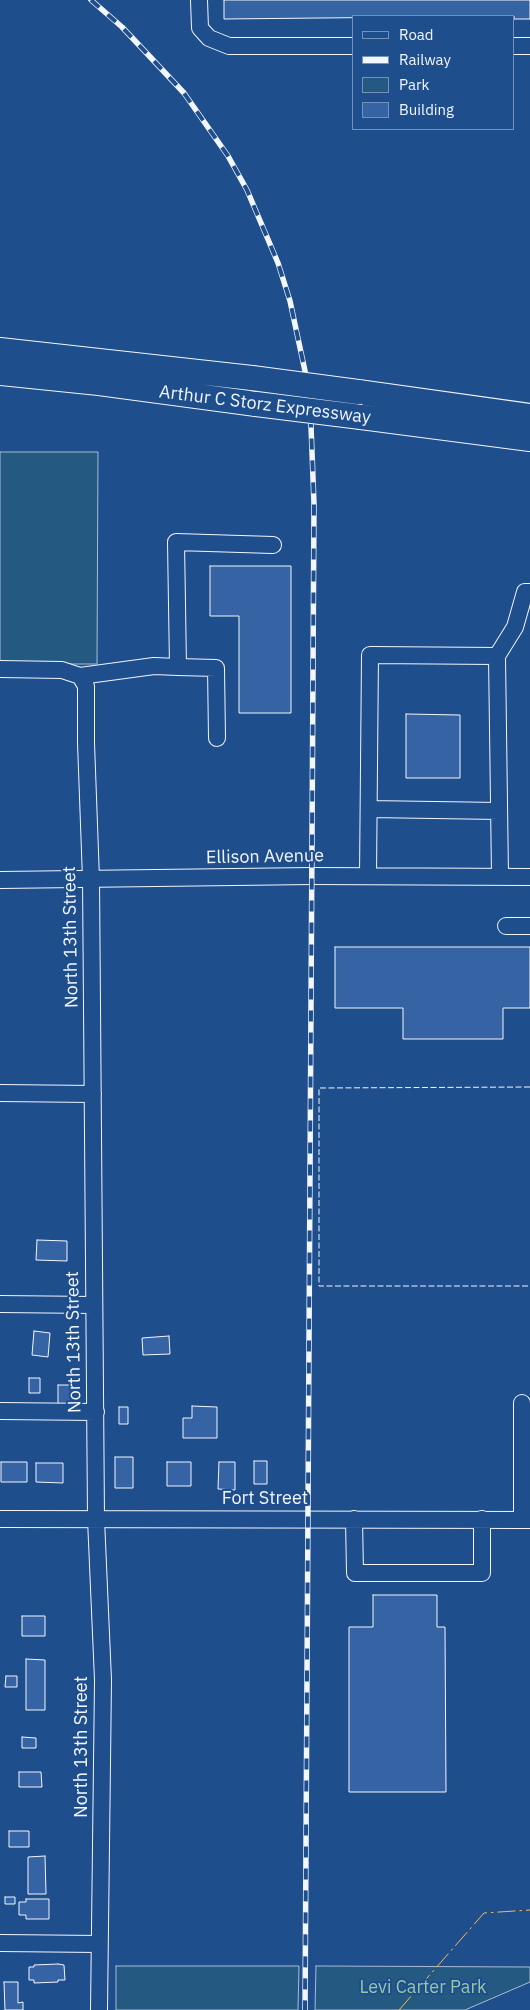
<!DOCTYPE html>
<html>
<head>
<meta charset="utf-8">
<style>
  body { margin:0 }
  #map { position:relative; width:530px; height:2010px; overflow:hidden; background:#1f4e8c; font-family:"IBM Plex Sans",sans-serif }
  canvas { display:block }
  .legend { position:absolute; left:352px; top:15px; width:162px; height:115px; box-sizing:border-box; background:#1f4e8c; border:1px solid #7391ba; margin:0; padding:6px 9px; list-style:none; font-size:15px; color:#f2f6ff }
  .legend li { display:flex; align-items:center; gap:10px; height:25px }
  .legend b { width:25px; border:1px solid #7391ba }
</style>
</head>
<body>
<div id="map">
<canvas width="530" height="2010"></canvas>
<ul class="legend">
<li><b style="height:6px;background:#1f4e8c"></b>Road</li>
<li><b style="height:6px;background:#f2f6ff"></b>Railway</li>
<li><b style="height:14px;background:#245a82"></b>Park</li>
<li><b style="height:14px;background:#3563a3"></b>Building</li>
</ul>
</div>
<script>
const ctx = document.querySelector('canvas').getContext('2d');
ctx.lineJoin = 'round';
function fill(path, color) { ctx.fillStyle = color; ctx.fill(path, 'evenodd'); }
const toPath = rows => new Path2D(rows.map(r => 'M' + r).join(''));
function stroke(path, color, width, dash) { ctx.strokeStyle = color; ctx.lineWidth = width; ctx.lineCap = dash ? 'butt' : 'round'; ctx.setLineDash(dash || []); ctx.stroke(path); }
function label(font, color, halo, rows, align = 'center') {
  ctx.font = font + ' "IBM Plex Sans",sans-serif'; ctx.lineWidth = 4; ctx.setLineDash([]); ctx.textBaseline = 'middle'; ctx.strokeStyle = halo; ctx.fillStyle = color; for (const [text, x, y, turn = 0] of rows) {
    ctx.save(); ctx.translate(x, y); ctx.rotate((+turn || 0) * Math.PI / 180); ctx.textAlign = isNaN(turn) ? turn : align; if (halo) ctx.strokeText(text, 0, 0); ctx.fillText(text, 0, 0); ctx.restore();
  }
}
const green = toPath([
  [0,452,98,452,97,664,0,664,0,452],
  [116,1966,299,1966,298,2010,116,2010,116,1966],
  [316,1966,530,1967,530,1982,465,2010,315,2010,316,1966]
]);
const building = toPath([
  [224,0,530,0,530,19,514,19,514,16,224,19,224,0],
  [210,566,291,566,291,713,239,713,239,616,210,616,210,566],
  [406,714,460,715,460,778,406,778,406,714],
  [335,947,530,947,530,1008,503,1008,503,1039,403,1039,403,1008,335,1008,335,947],
  [37,1240,67,1241,67,1261,36,1260,37,1240],
  [34,1331,50,1333,48,1357,32,1355,34,1331],
  [169,1336,170,1354,143,1355,142,1338,169,1336],
  [29,1378,40,1378,40,1393,29,1393,29,1378],
  [58,1385,73,1385,73,1404,58,1404,58,1385],
  [192,1406,217,1407,217,1438,183,1438,183,1418,192,1418,192,1406],
  [119,1407,128,1407,128,1424,119,1424,119,1407],
  [115,1457,133,1457,133,1488,115,1488,115,1457],
  [254,1461,267,1461,267,1484,254,1484,254,1461],
  [1,1462,27,1462,27,1482,1,1482,1,1462],
  [167,1462,191,1462,191,1486,167,1486,167,1462],
  [219,1462,235,1462,235,1490,218,1489,219,1462],
  [36,1463,63,1463,63,1483,36,1482,36,1463],
  [373,1595,437,1595,437,1627,445,1627,446,1792,349,1792,349,1627,373,1627,373,1595],
  [22,1616,45,1616,45,1636,22,1636,22,1616],
  [26,1659,45,1660,45,1710,26,1710,26,1659],
  [6,1676,17,1676,17,1687,5,1687,6,1676],
  [22,1737,36,1738,36,1748,22,1748,22,1737],
  [19,1772,41,1772,42,1787,19,1787,19,1772],
  [9,1831,29,1831,29,1847,9,1847,9,1831],
  [45,1856,46,1894,28,1894,28,1857,45,1856],
  [5,1897,15,1897,15,1904,5,1904,5,1897],
  [26,1899,49,1899,49,1919,26,1919,26,1915,19,1915,19,1902,26,1902,26,1899],
  [58,1964,64,1965,65,1980,58,1980,58,1982,34,1983,34,1980,29,1980,29,1967,34,1967,34,1965,58,1964],
  [4,1982,18,1982,18,2003,23,2002,23,2010,5,2010,4,1982]
]);
const minor = toPath([
  [199,0,200,28,209,38,229,46,354,46],
  [514,46,530,46],
  [497,656,515,627,525,592,530,592],
  [178,667,216,668,217,738],
  [0,669,62,670,80,676,154,666,178,667,176,542,273,545],
  [80,676,86,686,86,743,91,879,96,1519,103,1680,99,2010],
  [369,809,499,811],
  [368,876,370,655,497,656,500,876],
  [0,880,312,876,530,877],
  [506,926,530,926],
  [0,1093,93,1094],
  [0,1304,93,1305],
  [0,1411,96,1412],
  [0,1519,530,1520],
  [354,1519,355,1573,482,1573,482,1519],
  [522,1520,522,1403],
  [0,1943,99,1944]
]);
const highway = toPath([
  [0,350,252,378],
  [0,373,99,383,256,404],
  [358,392,530,416],
  [361,417,530,439]
]);
const rail = toPath([
  [91,0,122,27,184,93,228,156,247,190,278,263,290,301,305,371,311,426,314,504,305,2010]
]);
const highwayBridge = toPath([
  [252,378,358,392],
  [256,404,361,417]
]);
const fence = toPath([
  [530,1087,319,1088,319,1286,530,1286]
]);
const power = toPath([
  [399,2010,484,1913,530,1910]
]);
const streetNames = [
  ["Arthur C Storz Expressway",265,405,7],
  ["Ellison Avenue",265,857,-1],
  ["North 13th Street",71,937,-91],
  ["North 13th Street",74,1342,-91],
  ["Fort Street",265,1499],
  ["North 13th Street",82,1747,-90]
];
const parkNames = [
  ["Levi Carter Park",423,1988]
];
fill(green, '#245a82');
stroke(green, '#a8bbd7', 1);
fill(building, '#3563a3');
stroke(building, '#f2f6ff', 1);
stroke(minor, '#f2f6ff', 18);
stroke(highway, '#f2f6ff', 26);
stroke(minor, '#1f4e8c', 16);
stroke(highway, '#1f4e8c', 24);
stroke(rail, '#f2f6ff', 5.5);
stroke(rail, '#1f4e8c', 4, [11]);
stroke(highwayBridge, '#f2f6ff', 26, []);
stroke(highwayBridge, '#1f4e8c', 24);
stroke(fence, '#f2f6ff', 1, [6, 2.5]);
stroke(power, '#ffb74d', 1, [18, 4, 2.5, 4]);
label('18px', '#f2f6ff', '#1f4e8c', streetNames);
label('18px', '#97c8a6', '#1f4e8c', parkNames);
</script>
</body>
</html>
